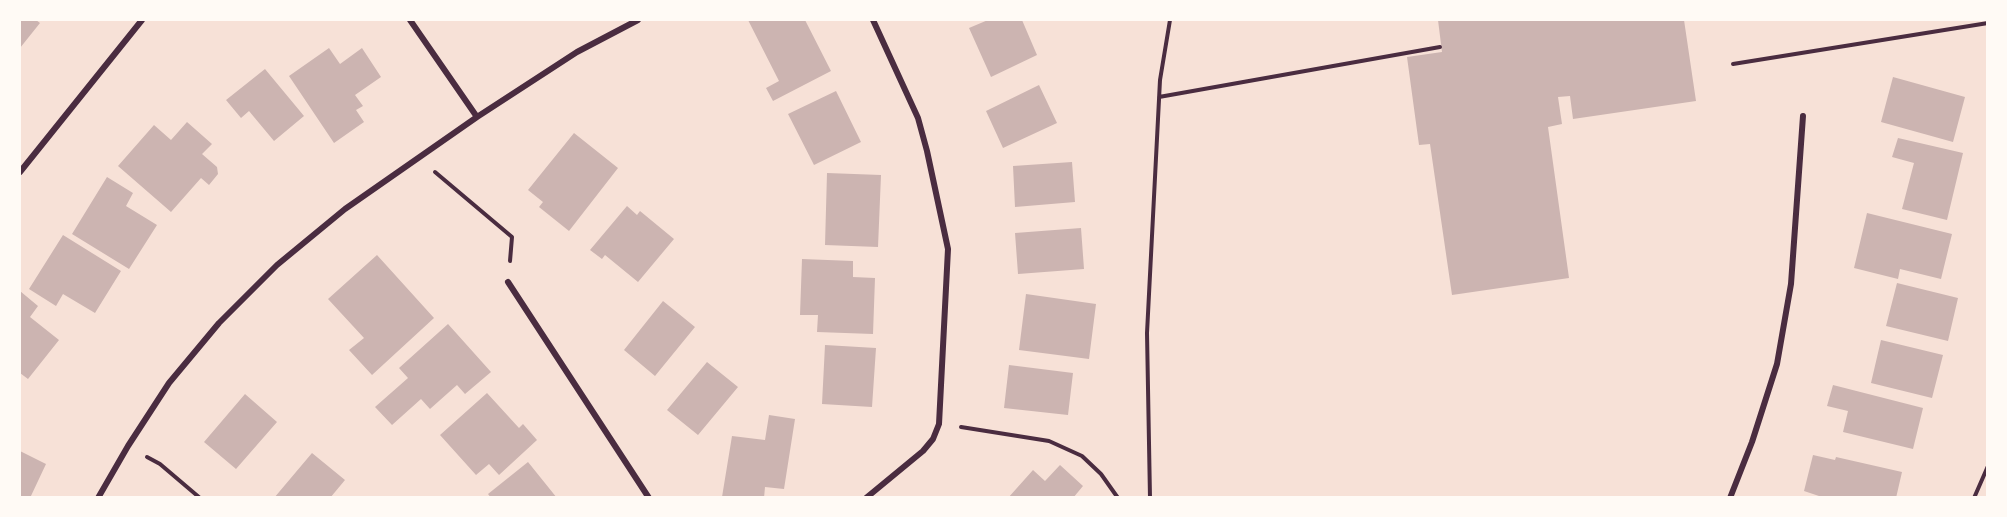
<!DOCTYPE html>
<html>
<head>
<meta charset="utf-8">
<style>
  body { margin:0 }
  #map { position:relative; width:2007px; height:517px; overflow:hidden; background:#f7e1d7; font-family:"DejaVu Sans",sans-serif }
  canvas { display:block }
  .frame { position:absolute; inset:0; border:21px solid #fffaf5; pointer-events:none }
</style>
</head>
<body>
<div id="map">
<canvas width="2007" height="517"></canvas>
<div class="frame"></div>
</div>
<script>
const ctx = document.querySelector('canvas').getContext('2d');
ctx.lineJoin = 'round';
function fill(path, color) { ctx.fillStyle = color; ctx.fill(path, 'evenodd'); }
const toPath = rows => new Path2D(rows.map(r => 'M' + r).join(''));
function stroke(path, color, width, dash) { ctx.strokeStyle = color; ctx.lineWidth = width; ctx.lineCap = dash ? 'butt' : 'round'; ctx.setLineDash(dash || []); ctx.stroke(path); }
const building = toPath([
  [20,20,36,20,40,23,20,48],
  [748,20,805,20,831,71,773,101,766,88,779,81],
  [988,20,1022,20,1037,55,991,77,969,28],
  [1438,20,1684,20,1696,101,1573,119,1570,96,1558,97,1562,124,1548,127,1569,278,1452,295,1430,144,1419,145,1407,57,1442,52],
  [329,48,340,64,362,48,381,77,355,95,363,106,356,110,364,122,334,143,289,76],
  [265,69,304,116,274,141,249,111,241,118,226,100],
  [1893,77,1965,97,1953,142,1881,122],
  [1039,85,1057,123,1003,148,986,111],
  [836,91,861,142,814,165,788,114],
  [187,122,212,144,202,154,217,167,218,174,209,185,201,178,171,212,118,166,154,125,171,140],
  [574,133,618,168,569,231,539,207,543,202,528,190],
  [1898,138,1963,153,1947,220,1902,209,1914,163,1892,157],
  [1072,162,1075,202,1015,207,1013,166],
  [827,173,881,175,878,247,825,245],
  [107,177,133,193,126,206,157,225,129,269,72,234],
  [627,206,637,215,640,211,674,239,638,282,605,255,602,259,590,250],
  [1867,213,1952,234,1941,279,1900,269,1898,279,1854,268],
  [1081,228,1084,269,1018,274,1015,233],
  [63,235,121,271,95,313,63,294,56,306,29,289],
  [377,255,434,318,372,375,349,350,364,338,328,299],
  [802,259,853,261,853,277,875,278,873,334,817,332,818,315,800,315],
  [1897,283,1958,298,1948,341,1886,326],
  [20,291,38,306,30,317,59,340,28,379,20,373],
  [1026,294,1096,304,1089,359,1019,350],
  [663,301,695,327,655,376,624,350],
  [448,324,491,372,465,394,457,385,430,409,421,399,392,425,375,407,408,378,399,368],
  [1881,340,1943,355,1932,398,1871,383],
  [825,345,876,348,872,407,822,404],
  [707,362,738,387,698,435,667,410],
  [1009,365,1073,373,1068,415,1004,408],
  [1833,385,1923,408,1913,449,1843,432,1848,411,1827,406],
  [487,393,519,428,523,424,537,440,499,475,489,464,476,475,440,435],
  [245,394,277,422,236,469,204,442],
  [769,415,795,419,784,489,765,487,764,498,722,497,732,436,765,440],
  [20,451,46,464,30,498,20,498],
  [312,453,345,480,330,498,274,498],
  [1813,455,1835,460,1836,457,1902,472,1896,498,1825,498,1804,491],
  [528,462,557,498,491,498,488,494],
  [1060,465,1083,486,1073,498,1008,498,1033,470,1045,481]
]);
const path = toPath([
  [1733,64,1988,23],
  [1159,97,1440,47],
  [435,172,512,237,510,261],
  [961,427,1049,441,1082,456,1101,474,1118,498],
  [147,457,160,464,200,498],
  [1150,498,1147,333,1160,80,1170,20],
  [1974,498,1988,466]
]);
const minor = toPath([
  [410,20,477,117],
  [20,172,142,20],
  [508,282,649,498],
  [98,498,128,446,169,383,219,323,277,265,345,209,477,117,577,52,638,20],
  [866,498,923,451,933,439,939,424,948,249,927,151,918,118,873,20],
  [1730,498,1752,442,1777,364,1791,284,1803,116]
]);
fill(building, '#ccb4b1');
stroke(path, '#4a2c40', 4);
stroke(minor, '#4a2c40', 6);
</script>
</body>
</html>
